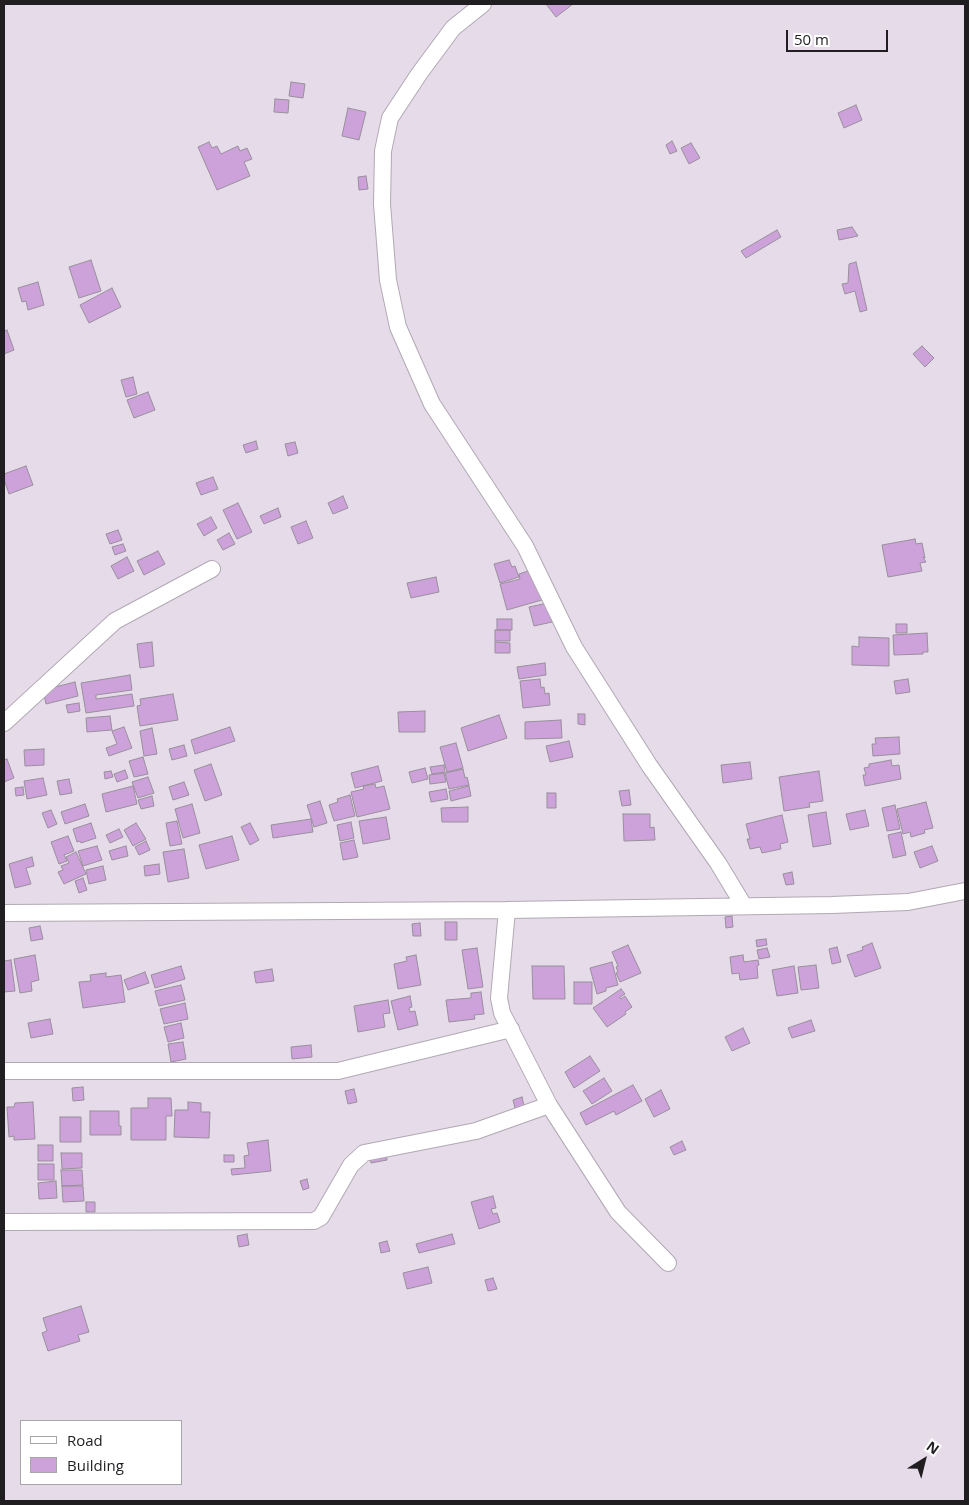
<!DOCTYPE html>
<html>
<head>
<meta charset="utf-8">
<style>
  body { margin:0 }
  #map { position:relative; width:969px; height:1505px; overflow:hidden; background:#e6dce9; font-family:"Open Sans",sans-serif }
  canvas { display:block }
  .frame { position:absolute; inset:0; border:5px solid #211e22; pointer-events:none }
  .legend { position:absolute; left:20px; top:1420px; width:162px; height:65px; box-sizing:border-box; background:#fff; border:1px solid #a6a5a7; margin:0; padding:6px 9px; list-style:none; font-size:15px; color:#211e22 }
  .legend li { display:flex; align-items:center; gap:10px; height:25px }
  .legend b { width:25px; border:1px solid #a6a5a7 }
  .north { position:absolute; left:899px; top:1435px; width:50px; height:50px; -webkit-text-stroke:4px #fff; paint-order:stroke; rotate:36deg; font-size:14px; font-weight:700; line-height:20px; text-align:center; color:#211e22 }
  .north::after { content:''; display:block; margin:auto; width:18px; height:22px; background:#211e22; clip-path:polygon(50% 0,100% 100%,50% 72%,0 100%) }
  .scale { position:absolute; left:786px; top:30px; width:102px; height:22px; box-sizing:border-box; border:2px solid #211e22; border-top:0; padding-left:6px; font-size:15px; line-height:18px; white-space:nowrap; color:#211e22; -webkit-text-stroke:4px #fff; paint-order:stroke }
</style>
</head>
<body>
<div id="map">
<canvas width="969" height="1505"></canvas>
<div class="frame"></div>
<ul class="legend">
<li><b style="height:6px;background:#fff"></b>Road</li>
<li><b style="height:14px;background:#cda2da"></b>Building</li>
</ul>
<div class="north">N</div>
<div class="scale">50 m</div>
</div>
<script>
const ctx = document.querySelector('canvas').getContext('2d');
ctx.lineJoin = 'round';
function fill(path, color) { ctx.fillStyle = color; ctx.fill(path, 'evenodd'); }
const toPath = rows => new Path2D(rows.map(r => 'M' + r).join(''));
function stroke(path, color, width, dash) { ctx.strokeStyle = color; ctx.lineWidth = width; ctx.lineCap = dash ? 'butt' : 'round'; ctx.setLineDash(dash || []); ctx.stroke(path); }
const building = toPath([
  [546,4,573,4,556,17,546,4],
  [291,82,305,84,303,98,289,96,291,82],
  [275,99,289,100,288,113,274,112,275,99],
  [856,105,862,120,844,128,838,113,856,105],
  [348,108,366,112,359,140,342,136,348,108],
  [672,141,677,151,670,154,666,145,672,141],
  [209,142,212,148,217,146,221,154,238,146,240,151,247,148,252,159,244,162,250,176,217,190,198,147,209,142],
  [691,143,700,158,689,164,681,148,691,143],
  [366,176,368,189,359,190,358,177,366,176],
  [852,227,858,236,839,240,837,230,852,227],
  [777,230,781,237,746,258,741,251,777,230],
  [91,260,101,291,79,298,69,267,91,260],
  [856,262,867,310,860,312,855,291,845,294,842,284,848,283,849,264,856,262],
  [38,282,44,305,28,310,26,301,22,302,18,288,38,282],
  [112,288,121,307,89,323,80,305,112,288],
  [7,330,14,350,4,354,4,331,7,330],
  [922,346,934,358,925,367,913,354,922,346],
  [133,377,137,394,126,397,121,380,133,377],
  [148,392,155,410,134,418,127,400,148,392],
  [256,441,258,449,246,453,243,445,256,441],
  [295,442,298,453,288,456,285,444,295,442],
  [26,466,33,485,9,494,4,479,4,474,26,466],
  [213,477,218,489,201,495,196,483,213,477],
  [343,496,348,508,333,514,328,503,343,496],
  [238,503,252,532,237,539,223,510,238,503],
  [278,508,281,517,264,524,260,516,278,508],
  [211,517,217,528,204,536,197,524,211,517],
  [306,521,313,538,298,544,291,527,306,521],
  [118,530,122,540,110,544,106,534,118,530],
  [229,533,235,544,223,550,217,540,229,533],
  [915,539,916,544,922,543,925,558,923,557,926,562,920,563,922,571,888,577,882,545,915,539],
  [123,544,126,551,115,555,112,547,123,544],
  [158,551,165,564,144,575,137,561,158,551],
  [127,557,134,571,118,579,111,566,127,557],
  [509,560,512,567,515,566,519,577,500,583,494,564,509,560],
  [531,570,542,600,507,610,500,584,520,579,519,574,531,570],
  [436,577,439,592,411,598,407,583,436,577],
  [548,603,552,622,534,626,529,607,548,603],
  [497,619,512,619,512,630,497,630,497,619],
  [896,624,907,624,907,633,896,633,896,624],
  [495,630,510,630,510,641,495,641,495,630],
  [927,633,928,652,923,652,923,654,894,655,893,635,927,633],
  [859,637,889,638,889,666,852,665,852,646,859,647,859,637],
  [152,642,154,666,140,668,137,644,152,642],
  [495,642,510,643,510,653,495,653,495,642],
  [545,663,546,675,519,679,517,667,545,663],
  [130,675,132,690,96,695,96,699,132,694,134,706,86,713,81,683,130,675],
  [540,679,541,688,544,687,545,694,549,693,550,705,523,708,520,681,540,679],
  [908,679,910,692,896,694,894,681,908,679],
  [75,682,78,696,46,704,43,690,75,682],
  [173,694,178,720,140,726,137,706,141,705,140,699,173,694],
  [79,703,80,711,68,713,66,705,79,703],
  [425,711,425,732,399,732,398,712,425,711],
  [578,714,585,714,585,725,578,724,578,714],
  [499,715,507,738,468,751,461,728,499,715],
  [110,716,112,730,87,732,86,718,110,716],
  [561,720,562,738,525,739,525,722,561,720],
  [124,727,132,748,109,756,106,748,117,744,112,731,124,727],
  [230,727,235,741,195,754,191,740,230,727],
  [152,728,157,754,144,756,140,731,152,728],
  [899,737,900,754,873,756,872,744,876,744,875,738,899,737],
  [569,741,573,757,550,762,546,746,569,741],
  [456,743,463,768,447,772,440,747,456,743],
  [184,745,187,756,172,760,169,749,184,745],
  [44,749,44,765,25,766,24,750,44,749],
  [143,757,148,774,134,777,129,761,143,757],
  [7,759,14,778,4,782,4,760,7,759],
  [891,760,892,766,899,765,901,779,865,786,863,775,866,775,864,768,869,767,869,764,891,760],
  [750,762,752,779,723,783,721,765,750,762],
  [211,764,222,795,205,801,194,770,211,764],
  [444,765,445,772,432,774,430,767,444,765],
  [378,766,382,781,355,788,351,773,378,766],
  [425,768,428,779,412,783,409,772,425,768],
  [463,769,465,778,467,777,469,785,449,789,445,773,463,769],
  [125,770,128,778,117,782,114,774,125,770],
  [111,771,113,777,105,779,104,772,111,771],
  [819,771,823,801,809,803,810,807,784,811,779,777,819,771],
  [444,773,446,782,430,784,429,775,444,773],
  [148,777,154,793,138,798,132,782,148,777],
  [43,778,47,795,27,799,24,781,43,778],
  [69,779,72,793,60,795,57,781,69,779],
  [184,782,189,795,173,800,169,787,184,782],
  [375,784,376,788,384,786,390,809,357,817,351,792,364,789,363,786,375,784],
  [133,786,137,804,106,812,102,794,133,786],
  [469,786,471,796,451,801,449,791,469,786],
  [23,787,24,795,16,796,15,788,23,787],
  [446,789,448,799,431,802,429,792,446,789],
  [629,790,631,805,622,806,619,791,629,790],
  [547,793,556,793,556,808,547,808,547,793],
  [350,795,355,816,334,821,329,805,338,802,337,799,350,795],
  [152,796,154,806,141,809,138,800,152,796],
  [320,801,327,823,314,827,307,805,320,801],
  [926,802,933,828,924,830,925,833,911,837,910,832,903,834,897,809,926,802],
  [85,804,89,816,65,824,61,812,85,804],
  [192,804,200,833,183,838,175,809,192,804],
  [895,805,900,829,887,831,882,808,895,805],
  [468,807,468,822,442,822,441,808,468,807],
  [51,810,57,824,48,828,42,813,51,810],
  [865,810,869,826,850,830,846,814,865,810],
  [826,812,831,844,813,847,808,815,826,812],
  [623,814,650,814,650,828,654,827,655,840,624,841,623,814],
  [782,815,788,842,780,844,781,849,762,853,760,847,750,849,747,839,750,839,746,824,782,815],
  [386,817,390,839,363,844,359,821,386,817],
  [311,819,313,832,273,838,271,825,311,819],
  [177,821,182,844,170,846,166,823,177,821],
  [351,822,354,838,340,841,337,825,351,822],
  [91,823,96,838,81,843,80,841,77,842,73,829,91,823],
  [136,823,146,839,133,846,124,830,136,823],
  [250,823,259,840,250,845,241,827,250,823],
  [119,829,123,837,110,843,106,835,119,829],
  [901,832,906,855,893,858,888,835,901,832],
  [68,836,74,851,64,855,67,861,59,864,51,842,68,836],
  [232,836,239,860,206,869,199,845,232,836],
  [354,840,358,857,343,860,340,843,354,840],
  [146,841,150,850,139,855,135,847,146,841],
  [97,846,102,860,83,866,78,851,97,846],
  [126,846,128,856,112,860,109,851,126,846],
  [932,846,938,861,920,868,914,852,932,846],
  [184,849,189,878,168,882,163,852,184,849],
  [76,852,86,874,64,884,58,872,63,870,61,866,69,863,66,857,76,852],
  [32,857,34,866,26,868,31,884,15,888,9,864,32,857],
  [159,864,160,874,145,876,144,866,159,864],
  [103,866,106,880,89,884,86,870,103,866],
  [792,872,794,884,786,885,783,874,792,872],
  [83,878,87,890,79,893,75,881,83,878],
  [732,916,733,927,726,928,725,917,732,916],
  [445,922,457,922,457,940,445,940,445,922],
  [420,923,421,936,413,936,412,924,420,923],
  [40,926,43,939,31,941,29,928,40,926],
  [766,939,767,945,757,947,756,940,766,939],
  [872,943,881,968,855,977,847,955,863,950,862,947,872,943],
  [628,945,641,973,620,982,616,973,618,972,616,967,618,966,612,952,628,945],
  [837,947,841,962,832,964,829,949,837,947],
  [477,948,483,987,468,989,462,950,477,948],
  [767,948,770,957,759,959,757,950,767,948],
  [35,955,39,980,31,982,32,991,20,993,14,959,35,955],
  [416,955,421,985,398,989,394,964,407,961,406,957,416,955],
  [743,955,744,962,758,960,759,965,757,966,758,978,740,980,739,973,732,974,730,957,743,955],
  [11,960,15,991,4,992,4,961,11,960],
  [612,962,618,985,606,988,606,991,597,994,590,968,612,962],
  [816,965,819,988,801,990,798,967,816,965],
  [181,966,185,979,155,988,151,975,181,966],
  [532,966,564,966,565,999,533,999,532,966],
  [794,966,798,993,777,996,772,970,794,966],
  [272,969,274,981,256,983,254,972,272,969],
  [145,972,149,983,128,990,124,980,145,972],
  [106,973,106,977,121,975,125,1002,83,1008,79,982,91,981,90,975,106,973],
  [574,982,592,982,592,1004,574,1004,574,982],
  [181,985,185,1000,159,1006,155,991,181,985],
  [621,989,625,994,620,997,621,999,625,996,632,1007,625,1012,626,1014,607,1027,593,1008,621,989],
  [481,992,484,1014,474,1015,475,1019,449,1022,446,1000,471,998,471,993,481,992],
  [410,996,412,1007,409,1008,410,1012,415,1011,418,1025,398,1030,391,1001,410,996],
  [388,1000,390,1013,383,1014,385,1027,358,1032,354,1006,388,1000],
  [185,1003,188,1019,164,1024,160,1009,185,1003],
  [50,1019,53,1034,31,1038,28,1023,50,1019],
  [811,1020,815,1031,792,1038,788,1028,811,1020],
  [181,1023,184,1038,168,1042,164,1027,181,1023],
  [743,1028,750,1043,732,1051,725,1037,743,1028],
  [183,1042,186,1059,171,1062,168,1044,183,1042],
  [311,1045,312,1057,292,1059,291,1047,311,1045],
  [590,1056,600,1071,574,1088,565,1072,590,1056],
  [604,1078,612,1091,592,1104,583,1091,604,1078],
  [633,1085,642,1101,616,1115,614,1111,586,1125,580,1113,633,1085],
  [83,1087,84,1100,73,1101,72,1088,83,1087],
  [354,1089,357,1102,348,1104,345,1091,354,1089],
  [661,1090,670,1109,654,1117,645,1099,661,1090],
  [522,1097,524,1106,515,1108,513,1100,522,1097],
  [148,1098,171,1098,172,1116,166,1116,166,1140,131,1140,131,1108,148,1108,148,1098],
  [33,1102,35,1139,14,1140,14,1136,9,1137,7,1107,14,1107,15,1103,33,1102],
  [188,1102,201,1103,201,1112,210,1112,209,1138,174,1137,175,1110,188,1110,188,1102],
  [90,1111,119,1111,119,1126,121,1126,121,1135,90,1135,90,1111],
  [60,1117,81,1117,81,1142,60,1142,60,1117],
  [268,1140,271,1171,232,1175,231,1169,245,1168,244,1156,249,1155,247,1143,268,1140],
  [682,1141,686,1150,674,1155,670,1147,682,1141],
  [38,1145,53,1145,53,1161,38,1161,38,1145],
  [386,1149,387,1160,371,1163,369,1152,386,1149],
  [61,1153,82,1153,82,1168,62,1169,61,1153],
  [224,1155,234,1155,234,1162,224,1162,224,1155],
  [38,1164,54,1164,54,1180,38,1180,38,1164],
  [61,1170,82,1170,83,1185,62,1186,61,1170],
  [307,1179,309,1188,303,1190,300,1181,307,1179],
  [56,1181,57,1198,39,1199,38,1183,56,1181],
  [62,1186,83,1186,84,1201,63,1202,62,1186],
  [493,1196,496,1208,491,1209,493,1214,497,1213,500,1222,479,1229,471,1202,493,1196],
  [86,1202,95,1202,95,1212,86,1212,86,1202],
  [247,1234,249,1245,239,1247,237,1236,247,1234],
  [452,1234,455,1244,419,1253,416,1244,452,1234],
  [387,1241,390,1251,381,1253,379,1243,387,1241],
  [428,1267,432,1283,407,1289,403,1273,428,1267],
  [493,1278,497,1289,488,1291,485,1280,493,1278],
  [81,1306,89,1332,78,1335,80,1341,48,1351,42,1333,47,1331,43,1318,81,1306]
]);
const street = toPath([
  [483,4,453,28,419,74,390,118,383,151,382,204,388,280,398,327,432,404,525,546,574,647,649,765,718,863,744,906],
  [4,723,115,621,212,569],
  [507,910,499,998,502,1013,549,1105,618,1212,668,1263],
  [4,913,507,910,832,905,908,902,965,891],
  [4,1071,338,1071,511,1029],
  [4,1222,314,1221,321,1217,351,1165,364,1153,476,1131,549,1105]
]);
fill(building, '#cda2da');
stroke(building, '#988f9b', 1);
stroke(street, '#b1a8b4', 18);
stroke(street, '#fff', 16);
</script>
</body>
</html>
